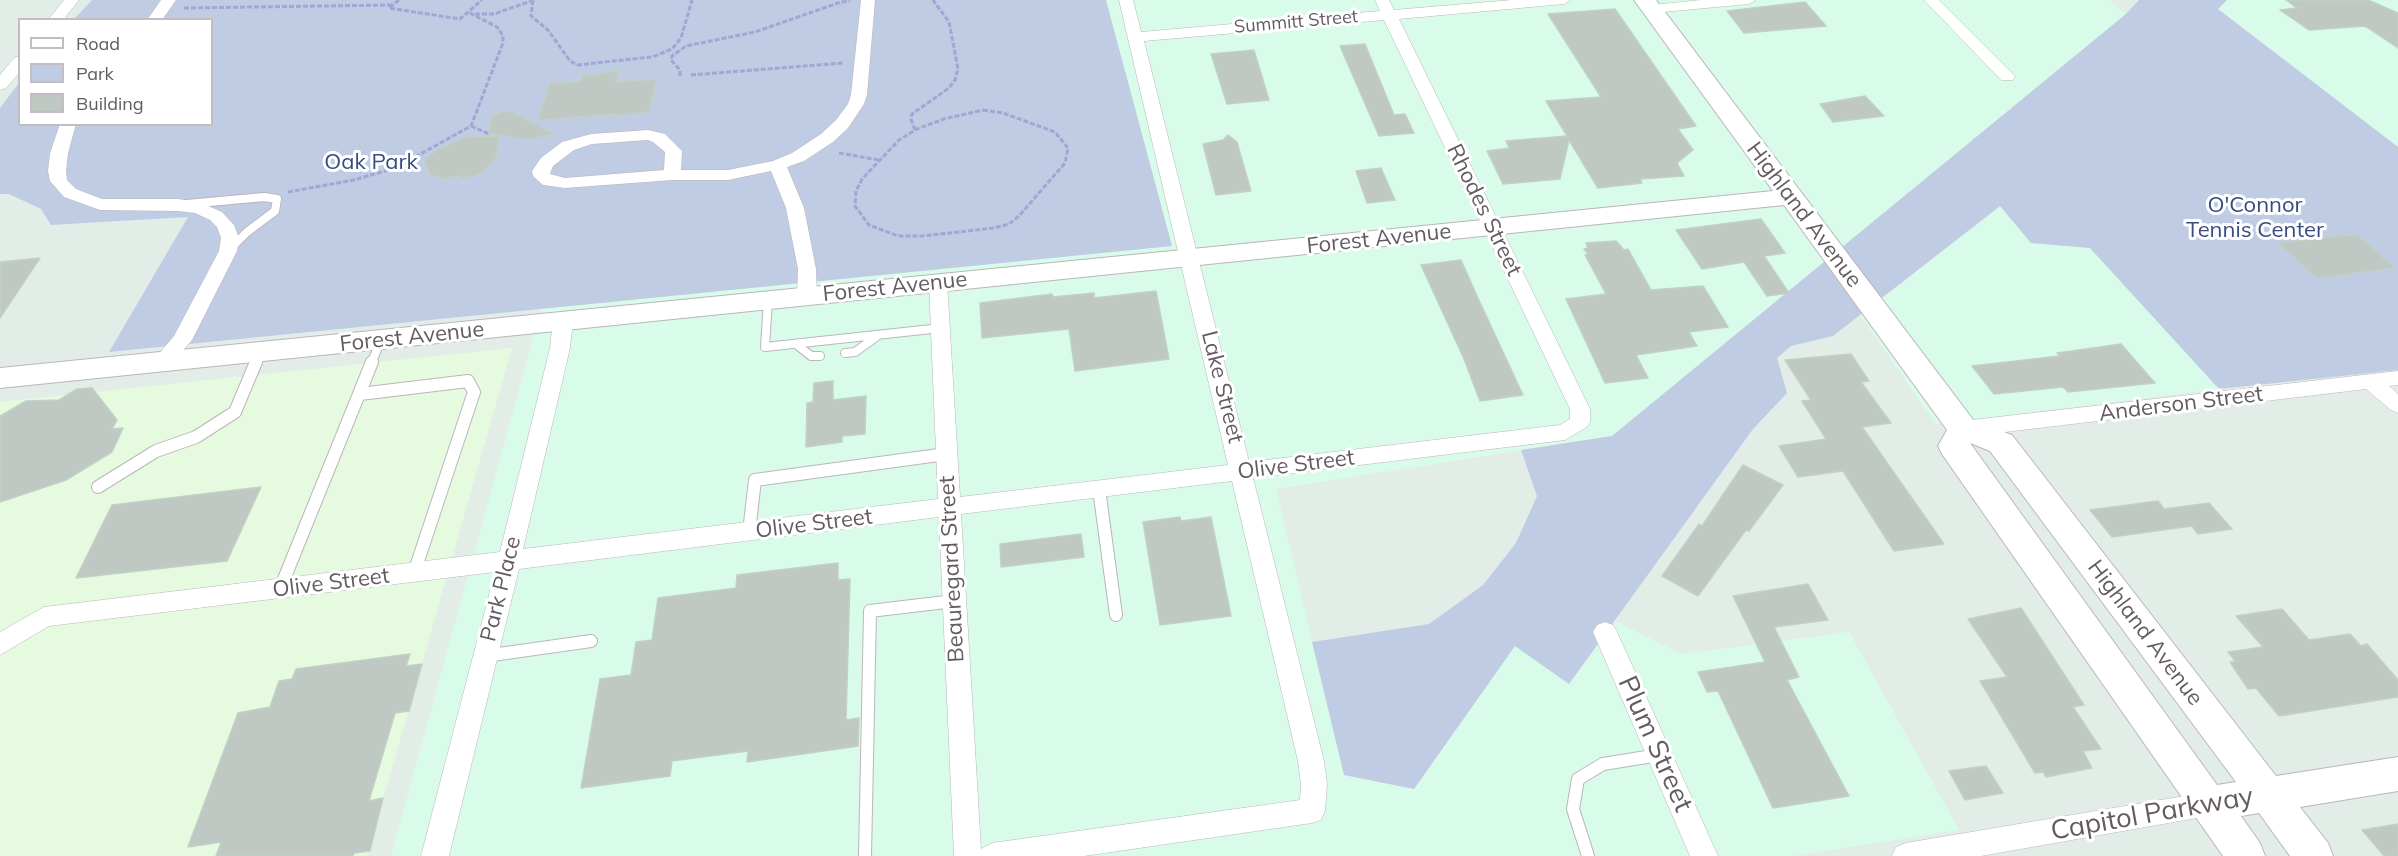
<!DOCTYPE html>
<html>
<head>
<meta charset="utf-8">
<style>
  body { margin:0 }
  #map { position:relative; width:2398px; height:856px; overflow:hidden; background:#e3ede8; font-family:Mulish,sans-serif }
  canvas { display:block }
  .legend { position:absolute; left:18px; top:18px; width:195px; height:108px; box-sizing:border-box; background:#fff; border:2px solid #c1bdc0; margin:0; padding:8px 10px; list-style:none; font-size:18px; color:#635b61 }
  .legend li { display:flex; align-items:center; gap:12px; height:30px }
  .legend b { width:30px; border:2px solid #c1bdc0 }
</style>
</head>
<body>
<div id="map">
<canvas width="2398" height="856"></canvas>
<ul class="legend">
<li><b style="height:8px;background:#fff"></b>Road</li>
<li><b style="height:16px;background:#c0cbe4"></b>Park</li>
<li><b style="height:16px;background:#bfc8c3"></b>Building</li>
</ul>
</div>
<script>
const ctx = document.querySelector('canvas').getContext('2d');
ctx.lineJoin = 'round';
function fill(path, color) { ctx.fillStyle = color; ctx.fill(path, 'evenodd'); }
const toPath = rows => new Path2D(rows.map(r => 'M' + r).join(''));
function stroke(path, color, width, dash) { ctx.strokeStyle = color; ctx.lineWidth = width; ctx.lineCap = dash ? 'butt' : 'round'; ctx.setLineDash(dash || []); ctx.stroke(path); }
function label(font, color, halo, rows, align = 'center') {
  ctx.font = font + ' Mulish,sans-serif'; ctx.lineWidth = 6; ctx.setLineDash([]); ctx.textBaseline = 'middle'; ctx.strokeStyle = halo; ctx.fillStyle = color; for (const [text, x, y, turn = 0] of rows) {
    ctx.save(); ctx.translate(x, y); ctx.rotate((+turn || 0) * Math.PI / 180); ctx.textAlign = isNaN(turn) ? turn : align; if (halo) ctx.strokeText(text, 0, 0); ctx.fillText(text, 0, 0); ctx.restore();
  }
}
const commercial = toPath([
  [1106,0,2109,0,2126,14,1612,436,1276,489,1344,775,1414,789,1515,646,1569,684,1615,621,1682,654,1849,632,1959,830,1792,856,391,856,541,309,1171,246],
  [2227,0,2398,0,2398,147,2218,9],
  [2001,206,2031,243,2090,248,2219,389,1936,424,1860,315]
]);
const medical = toPath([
  [512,348,367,856,0,856,0,402]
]);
const green = toPath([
  [92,0,1106,0,1172,246,109,352,188,217,51,225,41,209,9,194,0,194,0,108,19,83,20,124,212,124,212,20,74,19],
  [2139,0,2227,0,2218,9,2398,147,2398,370,2219,389,2090,248,2031,243,2000,206,1833,336,1791,346,1777,358,1787,393,1753,429,1569,684,1515,646,1414,789,1344,775,1312,642,1429,624,1483,585,1516,543,1537,496,1521,450,1612,436,2126,14]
]);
const building = toPath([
  [2286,0,2368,0,2398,13,2398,48,2365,26,2309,30,2280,10,2297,8,2286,0],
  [1805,2,1826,26,1744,33,1727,11,1805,2],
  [1615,9,1696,126,1678,129,1693,150,1677,163,1684,176,1640,179,1642,183,1598,188,1569,140,1560,179,1503,184,1487,151,1509,148,1506,141,1567,136,1546,101,1601,97,1548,14,1615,9],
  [1365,44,1394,115,1405,114,1414,133,1379,136,1340,46,1365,44],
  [1254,50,1269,100,1227,104,1211,54,1254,50],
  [619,70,616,82,657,79,649,112,616,116,616,114,538,120,550,83,578,82,581,81,583,74,590,76,619,70],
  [1865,96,1884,116,1833,122,1820,104,1865,96],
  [504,111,513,112,554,134,529,140,489,133,491,116,504,111],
  [1228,135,1237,142,1251,191,1216,195,1203,144,1223,140,1228,135],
  [469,136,499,137,496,158,488,168,477,175,461,179,460,176,445,179,430,175,424,160,441,147,469,136],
  [1381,168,1395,200,1367,203,1356,171,1381,168],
  [1761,219,1785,253,1764,256,1789,293,1767,296,1744,262,1702,269,1676,230,1761,219],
  [2357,234,2395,268,2317,278,2278,243,2357,234],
  [1616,241,1624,250,1628,249,1651,290,1703,286,1728,327,1689,332,1697,346,1636,355,1648,378,1605,383,1566,299,1606,294,1585,255,1588,254,1584,249,1588,248,1586,243,1616,241],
  [40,258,0,318,0,262,40,258],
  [1461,260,1477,296,1523,395,1480,401,1464,359,1421,265,1461,260],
  [1156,291,1169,359,1075,371,1069,329,982,338,980,303,1052,294,1053,297,1094,293,1094,298,1156,291],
  [2121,344,2155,383,2068,392,2063,387,1994,394,1972,366,2060,356,2057,353,2121,344],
  [1851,354,1869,381,1861,382,1891,423,1862,427,1944,544,1894,551,1843,471,1798,477,1779,446,1826,439,1802,401,1811,400,1785,360,1851,354],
  [833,381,833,400,866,396,865,434,842,436,842,442,806,447,807,403,813,402,814,383,833,381],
  [92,388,117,420,112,429,123,428,112,452,66,480,0,502,0,416,26,401,59,400,77,389,92,388],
  [1743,465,1783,485,1749,531,1746,530,1698,596,1662,576,1699,524,1702,526,1743,465],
  [261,487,227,561,76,578,112,505,261,487],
  [2158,501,2164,509,2209,503,2232,529,2198,534,2192,526,2112,537,2090,510,2158,501],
  [1180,517,1181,521,1211,517,1231,616,1160,625,1143,522,1180,517],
  [1081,534,1084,557,1001,567,1000,544,1081,534],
  [838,563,838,580,850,579,846,720,859,718,858,746,747,762,748,751,672,761,670,776,581,788,600,679,631,675,636,642,652,640,658,598,736,588,737,575,838,563],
  [1808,584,1828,620,1774,627,1799,677,1787,680,1849,796,1773,808,1718,691,1707,692,1698,672,1765,662,1733,596,1808,584],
  [2021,608,2084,705,2073,707,2101,749,2083,751,2092,768,2046,777,2043,772,2035,773,1980,681,2007,677,1968,619,2021,608],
  [2282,609,2309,640,2350,634,2361,646,2367,644,2398,680,2398,697,2279,716,2256,688,2248,689,2230,662,2236,662,2228,652,2263,647,2236,616,2282,609],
  [410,654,406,666,422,664,409,711,395,713,369,801,383,798,370,851,354,853,353,856,216,856,221,842,188,847,238,713,270,707,279,681,292,679,296,669,410,654],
  [1986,766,2003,793,1965,800,1949,771,1986,766],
  [2398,824,2398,856,2384,856,2362,830,2398,824]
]);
const path = toPath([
  [399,0,389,8,460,19,482,0],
  [533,0,531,16,548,30,570,61,578,65,652,57,672,49,681,38,692,0],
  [184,8,393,5],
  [475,14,494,14,531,1],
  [691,75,843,63],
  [680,76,680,70,671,60,672,56,686,46,755,32,841,2,850,1],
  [983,110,1003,113,1055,132,1068,148,1065,163,1019,216,1009,224,994,228,923,236,898,236,869,225,855,206,856,191,862,179,899,140,917,129,944,119,983,110],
  [471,126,489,134],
  [915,130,911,119,912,114,949,88,955,80,958,69,949,22,933,0],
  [839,153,879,160],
  [288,192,354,180,395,168,471,126,503,43,503,36,497,27,468,12]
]);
const laneFar1 = toPath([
  [187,204,264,197,277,199,275,211,247,232,230,249],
  [768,300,765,347,941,328],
  [796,344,811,356,820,356],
  [845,353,855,352,876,337],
  [256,364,261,352],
  [371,364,381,340]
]);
const lane = toPath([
  [360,394,468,381,474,392,414,573],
  [98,487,156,451,196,437,235,412,256,362],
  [1099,489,1116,615],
  [749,532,755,480,946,454],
  [280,589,372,362],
  [485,656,591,641],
  [865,856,870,611,954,601],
  [1588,856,1573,809,1578,779,1603,764,1659,755]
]);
const street = toPath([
  [64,0,79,0,63,20,48,20,64,0],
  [161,0,176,0,162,20,147,20,161,0],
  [861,0,875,0,867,95,864,104,848,128,833,142,804,161,787,167,804,208,816,269,817,296,814,301,807,302,800,301,797,296,798,269,786,208,771,171,728,180,672,180,565,188,543,185,533,176,532,171,541,158,562,142,591,134,648,130,665,134,682,151,681,170,728,170,773,161,792,153,821,134,836,120,848,104,851,95,861,0],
  [648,140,653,142,665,152,664,170,565,178,550,174,553,166,574,150,592,144,648,140],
  [1119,0,1133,0,1141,32,1380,11,1375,0,1389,0,1394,10,1512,0,1571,0,1564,4,1399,19,1590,409,1590,422,1587,427,1565,440,1253,478,1324,761,1327,784,1325,811,1321,820,1312,823,1084,856,954,856,939,517,519,569,449,856,421,856,495,572,49,626,0,655,0,632,44,607,500,552,550,348,553,321,556,316,563,314,570,316,573,321,570,348,523,549,938,499,929,282,931,278,938,276,945,278,947,282,960,497,1228,465,1119,0],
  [1384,20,1570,409,1570,419,1560,425,1249,462,1144,41,1384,20],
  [1232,481,1298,761,1301,784,1300,800,992,843,981,849,961,514,1232,481],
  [1701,0,1756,0,1749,4,1652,13,1645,9,1652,5,1701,0],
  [1924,0,1939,0,2013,74,2015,77,2013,80,2001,80,1924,0],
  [20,56,20,72,6,88,0,90,0,75,14,58,20,56],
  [60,124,76,124,68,153,66,171,67,180,76,189,102,199,178,199,199,202,222,212,234,225,239,238,237,251,192,340,169,367,162,369,155,367,152,362,174,336,219,251,221,238,217,227,210,220,195,213,178,211,100,210,64,197,50,181,48,171,50,153,60,124],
  [2398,371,2398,385,2389,386,2398,394,2398,413,2391,410,2366,389,1963,437,1956,435,1952,429,1956,423,1963,421,2398,371],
  [1605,622,1613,625,1617,632,1718,856,1690,856,1593,632,1597,625,1605,622],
  [2208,792,2217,795,2221,804,2217,813,2208,816,1981,856,1892,856,1896,847,1906,843,2208,792]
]);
const secondary = toPath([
  [1634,0,1656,0,1974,421,2012,435,2276,776,2398,757,2398,791,2300,807,2328,843,2333,856,2290,856,2259,813,2241,816,2260,843,2265,856,2223,856,1942,454,1938,446,1947,430,1784,205,0,388,0,368,1773,191,1634,0],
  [1970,443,1990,451,2236,782,2217,785,1970,443]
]);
const farStreetnames = [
  ["Summitt Street",1296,22,-5]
];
const parkNames = [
  ["Oak Park",371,162],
  ["O'Connor",2255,205],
  ["Tennis Center",2255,230]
];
const streetNames = [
  ["Rhodes Street",1484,210,64],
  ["Highland Avenue",1804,215,53],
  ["Forest Avenue",1379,239,-6],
  ["Forest Avenue",895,287,-6],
  ["Forest Avenue",412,337,-6],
  ["Lake Street",1222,387,76],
  ["Anderson Street",2181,404,-7],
  ["Olive Street",1296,465,-7],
  ["Olive Street",814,524,-7],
  ["Beauregard Street",952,569,-93],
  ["Olive Street",331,583,-7],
  ["Park Place",501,589,-76],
  ["Highland Avenue",2145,633,53]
];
const nearStreetnames = [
  ["Plum Street",1655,744,66],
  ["Capitol Parkway",2152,814,-10]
];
fill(commercial, '#d8fce9');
fill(medical, '#e5fadf');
fill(green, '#c0cbe4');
fill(building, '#bfc8c3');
stroke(building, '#c1d1c7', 1.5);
stroke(laneFar1, '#bdb5ba', 10);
stroke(lane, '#bdb5ba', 14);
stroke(street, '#bdb5ba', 1);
stroke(secondary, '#bcb4ba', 2);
stroke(path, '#a3a6d5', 3, [5, 2]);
stroke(laneFar1, '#fff', 8);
stroke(lane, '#fff', 12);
fill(street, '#fff');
fill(secondary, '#fff');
label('18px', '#635b61', '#fff', farStreetnames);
label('22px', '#384c84', '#fff', parkNames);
label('22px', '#635b61', '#fff', streetNames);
label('27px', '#635b61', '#fff', nearStreetnames);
</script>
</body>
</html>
